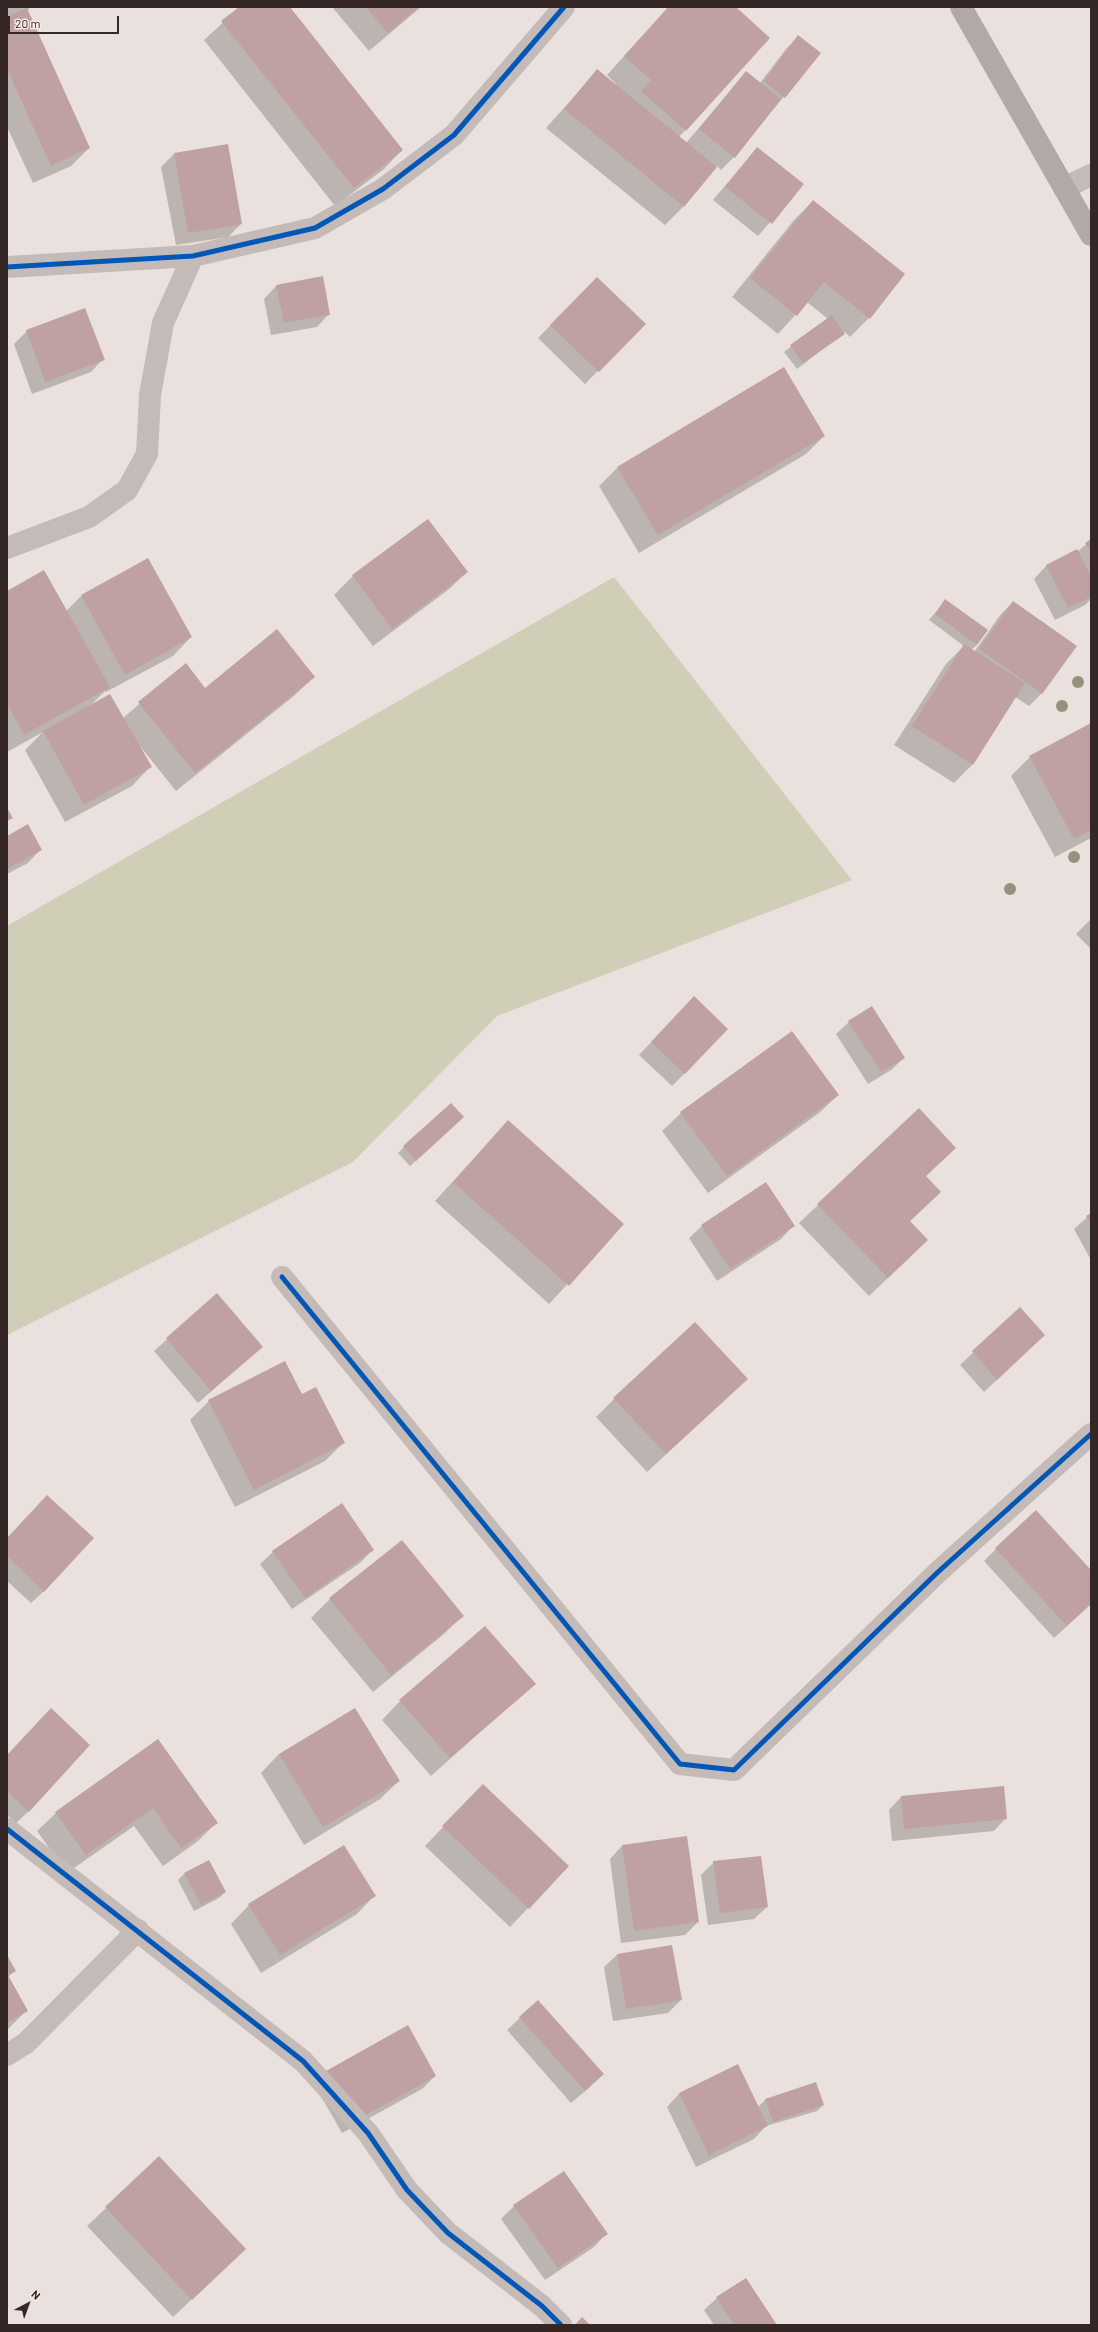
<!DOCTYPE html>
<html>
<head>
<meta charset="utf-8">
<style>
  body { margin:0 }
  #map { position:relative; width:1098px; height:2332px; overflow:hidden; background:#eae1de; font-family:Barlow,sans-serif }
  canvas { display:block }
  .frame { position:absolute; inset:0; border:8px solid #342726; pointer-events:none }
  .north { position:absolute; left:8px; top:2284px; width:40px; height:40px; -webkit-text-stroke:3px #f8eae4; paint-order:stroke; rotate:41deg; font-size:11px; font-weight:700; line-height:16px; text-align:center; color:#342726 }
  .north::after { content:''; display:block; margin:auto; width:14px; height:18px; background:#342726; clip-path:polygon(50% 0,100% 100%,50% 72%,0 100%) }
  .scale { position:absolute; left:8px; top:16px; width:111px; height:18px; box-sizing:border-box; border:2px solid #342726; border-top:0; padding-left:5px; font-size:12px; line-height:14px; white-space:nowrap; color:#342726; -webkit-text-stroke:3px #f8eae4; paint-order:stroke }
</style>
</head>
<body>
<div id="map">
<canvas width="1098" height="2332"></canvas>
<div class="frame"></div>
<div class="north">N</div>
<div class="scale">20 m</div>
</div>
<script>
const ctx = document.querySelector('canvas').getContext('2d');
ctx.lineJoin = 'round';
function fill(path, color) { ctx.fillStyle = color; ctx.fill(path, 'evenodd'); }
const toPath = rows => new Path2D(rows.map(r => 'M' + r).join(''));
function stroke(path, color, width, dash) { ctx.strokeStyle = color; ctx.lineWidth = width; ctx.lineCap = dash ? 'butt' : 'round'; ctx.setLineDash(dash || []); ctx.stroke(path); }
const green = toPath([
  [614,577,852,880,497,1016,353,1162,7,1335,7,926]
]);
const shadow = toPath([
  [7,7,31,7,27,11,89,148,71,166,33,183,7,127],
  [240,7,289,7,402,150,384,169,335,206,204,40],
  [332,7,421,7,369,51],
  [668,7,734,7,769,38,679,137,686,143,746,72,760,83,786,49,798,37,820,53,734,157,721,170,717,166,684,206,665,225,546,128,597,71,615,85,616,84,607,75],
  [227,145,241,224,228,237,176,245,161,167,174,154],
  [757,148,803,184,758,236,713,200],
  [813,201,904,274,869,318,850,337,845,332,797,369,784,352,828,319,807,302,778,334,732,297,794,220],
  [276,286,329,314,317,327,271,335,264,299],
  [584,291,644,324,585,384,538,338],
  [27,331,103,359,91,372,32,394,14,344],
  [824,436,806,454,639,553,599,486,618,467],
  [428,520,467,572,448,590,373,646,334,595,353,576],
  [1091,540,1091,599,1085,605,1055,620,1034,579,1046,566,1077,552],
  [148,559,191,637,173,656,106,692,105,691,90,706,123,718,185,665,205,689,314,677,295,695,176,791,140,746,150,767,132,786,65,822,25,750,43,732,7,752,7,592,66,611,81,596],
  [945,601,977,645,971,650,974,652,1001,614,1013,602,1076,646,1041,694,1029,706,1015,697,972,765,954,783,894,745,946,664,964,646,929,620],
  [1091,724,1091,838,1055,857,1011,776,1030,757],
  [7,837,40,850,28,863,7,874],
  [1091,919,1091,949,1076,934],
  [682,1010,685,1073,672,1086,639,1055],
  [849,1022,904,1058,891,1070,868,1084,836,1034],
  [838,1095,819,1113,708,1193,662,1131,681,1113],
  [508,1121,623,1224,549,1304,435,1201],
  [457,1123,410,1166,398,1153,404,1147],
  [955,1148,925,1177,940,1192,909,1222,908,1259,869,1296,799,1223,818,1205],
  [1091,1214,1091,1260,1074,1229],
  [702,1226,793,1226,781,1239,717,1281,689,1238],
  [217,1295,262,1347,198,1403,154,1351],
  [1020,1309,1044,1335,984,1392,960,1365],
  [301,1396,344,1442,325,1461,235,1507,190,1420,209,1401],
  [728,1397,647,1472,596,1417,614,1399],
  [7,1539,44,1591,31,1603,7,1581],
  [402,1541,462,1616,444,1634,373,1692,311,1618,330,1599],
  [996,1549,1091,1571,1091,1604,1054,1638,984,1561],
  [372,1550,360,1563,292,1609,260,1564,273,1552],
  [534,1684,431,1776,382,1720,400,1701],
  [51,1709,29,1811,16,1823,7,1815,7,1756],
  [158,1740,216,1823,198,1841,163,1866,134,1826,67,1873,37,1831,56,1813],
  [279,1754,399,1781,380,1799,304,1845,261,1773],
  [901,1797,1006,1818,994,1831,892,1841,889,1810],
  [465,1804,568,1866,510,1927,425,1846],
  [622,1846,698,1922,685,1935,621,1943,610,1859],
  [209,1862,225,1892,219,1898,194,1911,178,1880,184,1874],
  [714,1862,767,1907,754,1919,708,1925,701,1875],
  [375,1895,357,1914,261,1973,231,1924,249,1905],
  [617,1955,681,2000,668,2013,613,2021,604,1967],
  [7,1957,15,1971,8,1977,27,2010,7,2030],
  [538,2001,590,2087,571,2103,507,2030],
  [737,2066,760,2111,759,2106,765,2100,823,2105,817,2111,766,2126,754,2139,696,2167,667,2107,679,2094],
  [435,2076,422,2089,342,2133,314,2084],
  [514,2206,606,2234,594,2247,545,2280,501,2219],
  [106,2208,226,2267,173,2317,87,2226],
  [717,2298,776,2325,714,2325,704,2310]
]);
const building = toPath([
  [239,7,290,7,403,150,354,188,221,21],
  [366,7,419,7,388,33],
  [669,7,736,7,770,38,686,131,641,91,651,80,624,56],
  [27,8,90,148,51,166,7,69,7,17],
  [798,35,821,53,785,98,764,81],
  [597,69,717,167,684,207,564,109],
  [746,71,781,99,735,158,699,129],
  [228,144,242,224,188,233,174,153],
  [757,147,804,184,772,224,725,187],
  [813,200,905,274,870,319,824,282,797,316,750,278],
  [323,276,330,315,284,323,276,285],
  [597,277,646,324,599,372,550,325],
  [85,308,105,360,45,382,26,330],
  [832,315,845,334,803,363,790,345],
  [784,367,825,436,658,535,617,467],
  [428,519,468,572,392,629,352,575],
  [1091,539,1091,552,1085,543],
  [1077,549,1091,577,1091,597,1068,608,1046,565],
  [148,558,192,637,125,675,81,595],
  [44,570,110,687,24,735,7,704,7,591],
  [945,599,988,630,977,645,935,614],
  [1013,601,1077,646,1042,694,979,649],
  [277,629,315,677,195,773,138,702,186,663,205,688],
  [964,644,1025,683,973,765,912,726],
  [110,694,152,767,84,805,43,731],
  [1091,723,1091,830,1074,839,1029,756],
  [7,808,13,818,7,821],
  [28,824,42,850,7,869,7,836],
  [694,996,728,1029,685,1074,651,1042],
  [872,1006,905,1058,881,1072,848,1021],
  [792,1031,839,1095,727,1176,680,1112],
  [451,1103,464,1117,416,1161,403,1146],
  [919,1108,956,1148,926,1176,941,1192,910,1221,928,1240,888,1278,817,1204],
  [508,1120,624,1224,569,1286,453,1182],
  [766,1182,795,1226,730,1269,701,1225],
  [1091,1213,1091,1225,1086,1216],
  [217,1293,263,1347,211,1391,166,1338],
  [1020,1307,1045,1335,997,1380,972,1351],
  [695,1322,748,1379,666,1454,613,1398],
  [285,1361,302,1394,316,1387,345,1443,254,1490,208,1400],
  [47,1495,94,1538,44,1592,7,1556,7,1538],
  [342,1503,374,1550,305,1598,272,1551],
  [1036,1510,1091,1570,1091,1604,1067,1626,995,1548],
  [402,1540,464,1616,391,1675,329,1598],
  [485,1626,536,1684,450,1758,399,1700],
  [51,1708,90,1745,29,1812,7,1791,7,1755],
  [355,1708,400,1781,323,1827,279,1754],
  [158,1739,218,1823,181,1848,153,1808,86,1855,55,1812],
  [483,1784,569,1866,529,1909,442,1826],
  [1004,1786,1007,1819,904,1829,901,1796],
  [687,1836,699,1922,634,1931,622,1845],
  [344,1845,376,1896,280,1955,248,1904],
  [761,1856,768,1907,720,1913,713,1861],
  [209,1860,226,1892,201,1905,184,1873],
  [672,1945,682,2000,626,2009,617,1954],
  [7,1955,16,1971,8,1975,28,2011,7,2023],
  [538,2000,604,2074,585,2091,519,2017],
  [408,2025,436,2076,355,2121,326,2071],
  [738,2064,768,2126,709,2155,679,2093],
  [816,2082,824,2105,773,2122,765,2099],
  [159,2156,246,2249,192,2300,105,2207],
  [564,2171,608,2234,558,2268,513,2205],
  [746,2278,777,2325,734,2325,716,2297],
  [582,2317,590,2325,575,2325]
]);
const minor = toPath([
  [1064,188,1091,175],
  [7,267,193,256,315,228,383,189,454,135,564,7],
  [7,548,89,517,127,490,147,454,150,395,163,323,193,256],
  [282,1277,680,1764,734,1770,938,1572,1091,1434],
  [7,1829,303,2061,368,2133,407,2190,448,2233,542,2306,561,2325],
  [7,2055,26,2043,138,1930]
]);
const major = toPath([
  [961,7,1091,235]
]);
const cycleway = toPath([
  [7,267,193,256,315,228,383,189,454,135,564,7],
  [282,1277,680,1764,734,1770,938,1572,1091,1434],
  [7,1829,303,2061,368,2133,407,2190,448,2233,542,2306,561,2325]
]);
const trees = [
  [1078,682],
  [1062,706],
  [1074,857],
  [1010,889]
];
fill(green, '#d1ceb8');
fill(shadow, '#0003');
fill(building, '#bea1a0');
stroke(minor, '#c4bab7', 22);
stroke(major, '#b2a8a7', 22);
stroke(cycleway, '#0057b8', 5);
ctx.fillStyle = '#94927c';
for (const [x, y] of trees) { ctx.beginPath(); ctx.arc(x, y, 6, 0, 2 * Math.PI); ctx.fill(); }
</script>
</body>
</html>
